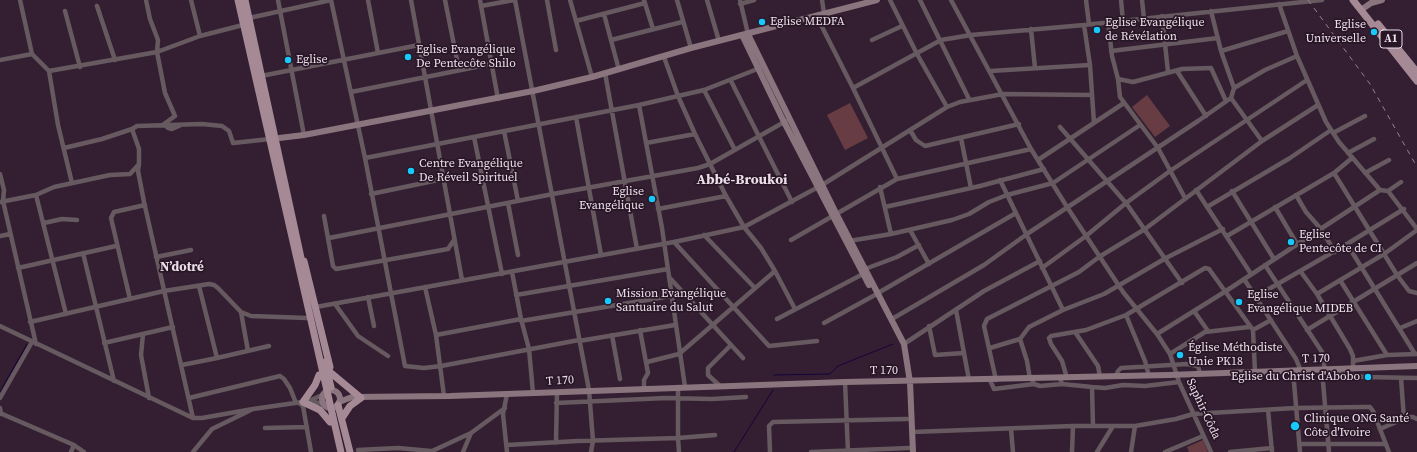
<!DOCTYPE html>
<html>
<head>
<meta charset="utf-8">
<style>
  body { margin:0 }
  canvas { display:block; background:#331f31 }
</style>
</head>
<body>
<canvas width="1417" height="452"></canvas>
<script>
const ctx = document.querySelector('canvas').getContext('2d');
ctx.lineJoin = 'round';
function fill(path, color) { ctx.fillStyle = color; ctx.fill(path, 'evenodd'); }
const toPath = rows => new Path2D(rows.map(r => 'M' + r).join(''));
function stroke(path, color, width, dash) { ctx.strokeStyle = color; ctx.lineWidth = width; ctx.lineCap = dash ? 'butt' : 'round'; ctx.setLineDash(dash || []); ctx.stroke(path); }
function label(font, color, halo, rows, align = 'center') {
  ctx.font = font + ' "Source Serif 4",serif'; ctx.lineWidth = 3.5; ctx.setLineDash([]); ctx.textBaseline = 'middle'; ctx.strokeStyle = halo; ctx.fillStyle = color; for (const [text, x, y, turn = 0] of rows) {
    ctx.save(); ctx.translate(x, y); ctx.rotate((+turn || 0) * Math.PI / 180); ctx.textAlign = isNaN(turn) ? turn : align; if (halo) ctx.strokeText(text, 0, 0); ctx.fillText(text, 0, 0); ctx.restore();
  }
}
const green = toPath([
  [1147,95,1170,126,1155,137,1132,107],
  [850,103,868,138,845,150,827,115],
  [1203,440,1208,452,1189,452,1187,447]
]);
const stream = toPath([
  [774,375,830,374,838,366,893,344],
  [0,392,27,344],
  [734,452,773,390]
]);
const street = toPath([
  [20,0,32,54,49,71,157,52,200,36,243,25],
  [146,0,150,19,158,40,157,52,165,93,175,116,164,124,168,128,172,129,181,125],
  [191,0,200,36],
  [278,0,304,135],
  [331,0,365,158,405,366,424,368,441,366,579,340],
  [368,0,378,53],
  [411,0,462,280],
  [445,0,459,70],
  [480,0,498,99],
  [515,0,589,390,593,441,591,452],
  [547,0,556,50],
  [570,0,592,77],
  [644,0,653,29],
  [677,0,691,48],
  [707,0,719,41],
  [740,0,748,34],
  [822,0,824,13],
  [890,0,917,54,947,107],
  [920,0,969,99],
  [951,0,1031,149,1067,207,1123,292,1157,334,1170,354,1179,382,1211,452],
  [1086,0,1089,24],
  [1121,0,1123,21],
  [1142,0,1144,19],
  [740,4,754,0],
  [1279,4,1297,56,1326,122,1339,142,1380,190,1388,191,1417,229],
  [97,6,115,60],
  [481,6,514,0],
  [65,11,80,67],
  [604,14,619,70],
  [816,15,853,88],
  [1162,16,1168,72],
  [249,18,331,0],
  [576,21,645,3],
  [1108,22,1112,56,1118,79,1120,97,1158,148,1185,198],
  [1084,25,1090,65,1094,123],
  [1031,29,1035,68],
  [611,40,682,22],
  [872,40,902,26],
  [1111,51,1218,38],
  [1221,51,1288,31],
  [664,57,678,96,695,134,726,196,744,227,761,248,775,271,795,309],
  [0,60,32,54],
  [49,71,58,125,72,183],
  [990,71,1090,65],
  [1177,71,1206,116],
  [605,73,637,249],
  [261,76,419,45],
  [1118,79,1133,82,1182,69,1211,68,1226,101],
  [731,81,792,202],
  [1234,88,1265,70,1297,56],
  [704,90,735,150],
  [351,92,491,64],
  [1231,98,1262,141],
  [639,105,662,228,685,387],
  [576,117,601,255],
  [1060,127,1126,203,1182,283],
  [910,130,916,140,925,146,1019,124],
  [504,131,518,201],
  [1333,133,1365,116],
  [474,137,502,274],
  [961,138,971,188],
  [646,143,695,134],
  [64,148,102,139,132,129],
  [1348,153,1374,139],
  [365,158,639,105,704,90,760,68],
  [1038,160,1124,103],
  [139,164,139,149,132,129,137,126,202,124,222,126,229,131,233,143,270,139],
  [1334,173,1397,275,1409,291,1417,293],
  [1365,173,1389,160],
  [0,174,4,190,3,201,36,344],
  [897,179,853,88,941,40,971,35,1084,25,1322,0],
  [1000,180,1063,310],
  [880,187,891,234],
  [1196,190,1251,274],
  [1232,191,1274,259],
  [1388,191,1401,182],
  [371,194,443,179],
  [36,195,66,314],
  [1296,195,1306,212,1321,229,1335,252],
  [0,202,36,195,54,187,110,175,130,174,139,164,138,171,144,202,193,418,202,418,253,409],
  [508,203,518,255],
  [885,207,980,186,1044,169],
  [1207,207,1290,158,1331,130],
  [1275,207,1297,244],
  [658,209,726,196],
  [324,216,333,266,336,269,448,249,454,240],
  [44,223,62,219,77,220],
  [910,230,929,264],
  [704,235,754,287],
  [0,236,10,234],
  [1227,236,1334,173,1352,158],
  [329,238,553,194,698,168,710,164,786,121],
  [791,240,897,179,1031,149],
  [849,241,891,234,952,220,969,214,989,202,1007,195,1053,183,1140,125],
  [674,242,769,346,817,341],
  [1347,244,1415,354],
  [83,253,114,381],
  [156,257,191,250],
  [1265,265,1322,352,1325,370],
  [18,268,116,246],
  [1042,268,1086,236,1126,203,1170,171,1307,80],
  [865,269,897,257,919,245],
  [512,272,521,319,529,349,533,393],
  [1301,272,1317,294,1350,349,1353,356,1353,369],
  [669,277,743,358],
  [1244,279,1296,359,1301,371],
  [1340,280,1387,355,1353,361],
  [425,287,436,335,444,396],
  [878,293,1016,213],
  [1317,294,1384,254,1417,230],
  [516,295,668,269],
  [368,297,374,326],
  [1255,297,1347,244,1404,209],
  [130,299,111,218,114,212,145,205],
  [335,304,358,336,388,356],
  [316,307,674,242,744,227,822,185,947,107,960,102,1003,94,1092,95],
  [956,310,969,380],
  [1194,311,1208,331],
  [241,312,248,351],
  [1126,315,1145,361,1149,376],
  [777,319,863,274],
  [892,319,984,265,1027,234,1198,121,1231,98,1234,88,1221,51,1211,11],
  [521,321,671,296],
  [30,322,164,291,209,284,214,285,218,288,241,312,251,316,307,318],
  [824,323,875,295],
  [0,326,193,418],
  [929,326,935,355,964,353],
  [1400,328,1417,321],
  [640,330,648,373,644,380,644,388],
  [1307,330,1417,263],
  [1075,332,1098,366,1100,377],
  [143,334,141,355,149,398],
  [1157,334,1226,291,1380,190],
  [436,335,521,319],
  [612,335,620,379],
  [579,341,675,325],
  [104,343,173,327],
  [904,344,984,291,1040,261],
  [990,348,1020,339],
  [1170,354,1205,332,1249,327],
  [1387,355,1417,354],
  [217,358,269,346],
  [647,362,679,354,775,271],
  [182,365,217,358,199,286],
  [1322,370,1329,452],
  [1336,370,1341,374,1364,377,1417,378],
  [1293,371,1300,452],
  [1255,372,1253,330,1271,320],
  [1116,376,1118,371,1121,368,1187,364,1198,366,1200,374],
  [1060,378,1062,384,1092,387],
  [1067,378,1062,361,1051,344,1049,338,1051,336,1086,330,1126,315,1205,268,1209,269,1253,330],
  [1401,378,1404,419],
  [1030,379,1027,361,1020,339,1029,327,1063,310,1104,294,1166,258,1223,229],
  [990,380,994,389,1034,384],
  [996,380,984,326,987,319,1079,272,1099,257,1145,229,1262,141,1318,105],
  [845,382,848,452],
  [1033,382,1034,384,1040,386,1062,384],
  [720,386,708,375,708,368,731,345],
  [507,394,503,414,507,452],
  [0,398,32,342],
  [189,398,280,376,284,379,290,388,296,403],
  [309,401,322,395],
  [299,403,303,406,311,452],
  [556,403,666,398,712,399,746,397],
  [0,408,1,414],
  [1268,410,1272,452],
  [0,413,74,445,84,452],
  [1093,426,1092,387,1105,388,1123,385,1145,386,1179,382],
  [265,428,307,427],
  [1011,429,1013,452],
  [1380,429,1408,417,1413,417,1417,419],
  [912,432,1073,426,1135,426,1176,419,1193,414,1295,408,1364,407,1370,407,1373,411,1389,452],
  [556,443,557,392],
  [1299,444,1386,444],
  [507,445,578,441,678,438,678,387],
  [358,450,398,448,431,451],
  [71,452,74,445],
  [193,452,212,429,253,409,309,401,323,404],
  [430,452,471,433,505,408],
  [463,452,471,433],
  [679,452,678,438,715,435],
  [770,452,769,426,773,422,907,419],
  [811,452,909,448],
  [1072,452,1073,426],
  [1097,452,1113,426],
  [1131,452,1135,426],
  [1165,452,1203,436],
  [1230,452,1272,448]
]);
const secondary = toPath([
  [1361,10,1371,3,1382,0],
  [748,34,836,213,904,344,910,382,913,452],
  [742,35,784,122,869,285],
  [271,139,304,135,533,91,592,77,691,48,877,0],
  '322 399a9 9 0 1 1 18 0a9 9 0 1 1-18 0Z',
  [339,402,352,397,450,396,845,382,1169,375,1417,366]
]);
const primary = toPath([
  [238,0,341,452],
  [245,0,303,267],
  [1353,0,1417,81],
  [1378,24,1417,72],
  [304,261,330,367],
  [325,362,331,387],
  [331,373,361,398,350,406,342,418],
  [319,375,315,385,303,402,320,410,330,422],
  [338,405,350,452]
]);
const rail = toPath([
  [1308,0,1370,84,1417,167]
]);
const markers = [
  [762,22,4,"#16cafb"],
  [1097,30,4,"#16cafb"],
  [1374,32,4,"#16cafb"],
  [408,57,4,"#16cafb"],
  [288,60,4,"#16cafb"],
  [411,171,4,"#16cafb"],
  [652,199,4,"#16cafb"],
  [1291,242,4,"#16cafb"],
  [608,301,4,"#16cafb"],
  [1239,302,4,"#16cafb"],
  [1180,355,4,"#16cafb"],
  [1368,377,4,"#16cafb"],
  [1295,426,5,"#16cafb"]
];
const shields = [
  [1391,39,22]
];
const shieldNames = [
  ["A1",1391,39]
];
const poiNames = [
  ["Eglise MEDFA",770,22],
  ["Eglise Evangélique",1105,23],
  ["de Révélation",1105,37],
  ["Eglise",1366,25,"right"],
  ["Universelle",1366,39,"right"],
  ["Eglise Evangélique",416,50],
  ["De Pentecôte Shilo",416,64],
  ["Eglise",296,60],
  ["Centre Evangélique",419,164],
  ["De Réveil Spirituel",419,178],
  ["Eglise",644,192,"right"],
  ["Evangélique",644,206,"right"],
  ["Eglise",1299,235],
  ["Pentecôte de CI",1299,249],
  ["Mission Evangélique",616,294],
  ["Santuaire du Salut",616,308],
  ["Eglise",1247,295],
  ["Evangélique MIDEB",1247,309],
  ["Église Méthodiste",1188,348],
  ["Unie PK18",1188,362],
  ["Eglise du Christ d'Abobo",1360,377,"right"],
  ["Clinique ONG Santé",1304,419],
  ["Côte d'Ivoire",1304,433]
];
const streetNames = [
  ["T 170",1316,359,-2],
  ["T 170",884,371],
  ["T 170",560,381,-4],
  ["Saphir-Côda",1203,409,65]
];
const neighbourhoodNames = [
  ["N’dotré",182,268]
];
const quarterNames = [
  ["Abbé-Broukoi",742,180]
];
fill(green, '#673c43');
stroke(stream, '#14023c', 1);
stroke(street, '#66595f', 4.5);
stroke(secondary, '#8a757e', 6);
stroke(primary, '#a58a96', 7);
stroke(rail, '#928290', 1, [5, 5]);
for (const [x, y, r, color] of markers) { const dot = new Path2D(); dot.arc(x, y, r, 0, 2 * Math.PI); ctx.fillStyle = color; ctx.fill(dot); stroke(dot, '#281627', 1.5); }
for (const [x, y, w] of shields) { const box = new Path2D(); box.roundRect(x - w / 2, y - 9, w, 18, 3); ctx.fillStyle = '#281627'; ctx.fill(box); stroke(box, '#ecdfeb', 1); }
label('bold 11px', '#ecdfeb', null, shieldNames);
label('12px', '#ecdfeb', '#281627', poiNames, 'left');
label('12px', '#ecdfeb', '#281627', streetNames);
label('bold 13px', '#ecdfeb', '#281627', neighbourhoodNames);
label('bold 14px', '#ecdfeb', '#281627', quarterNames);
</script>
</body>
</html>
